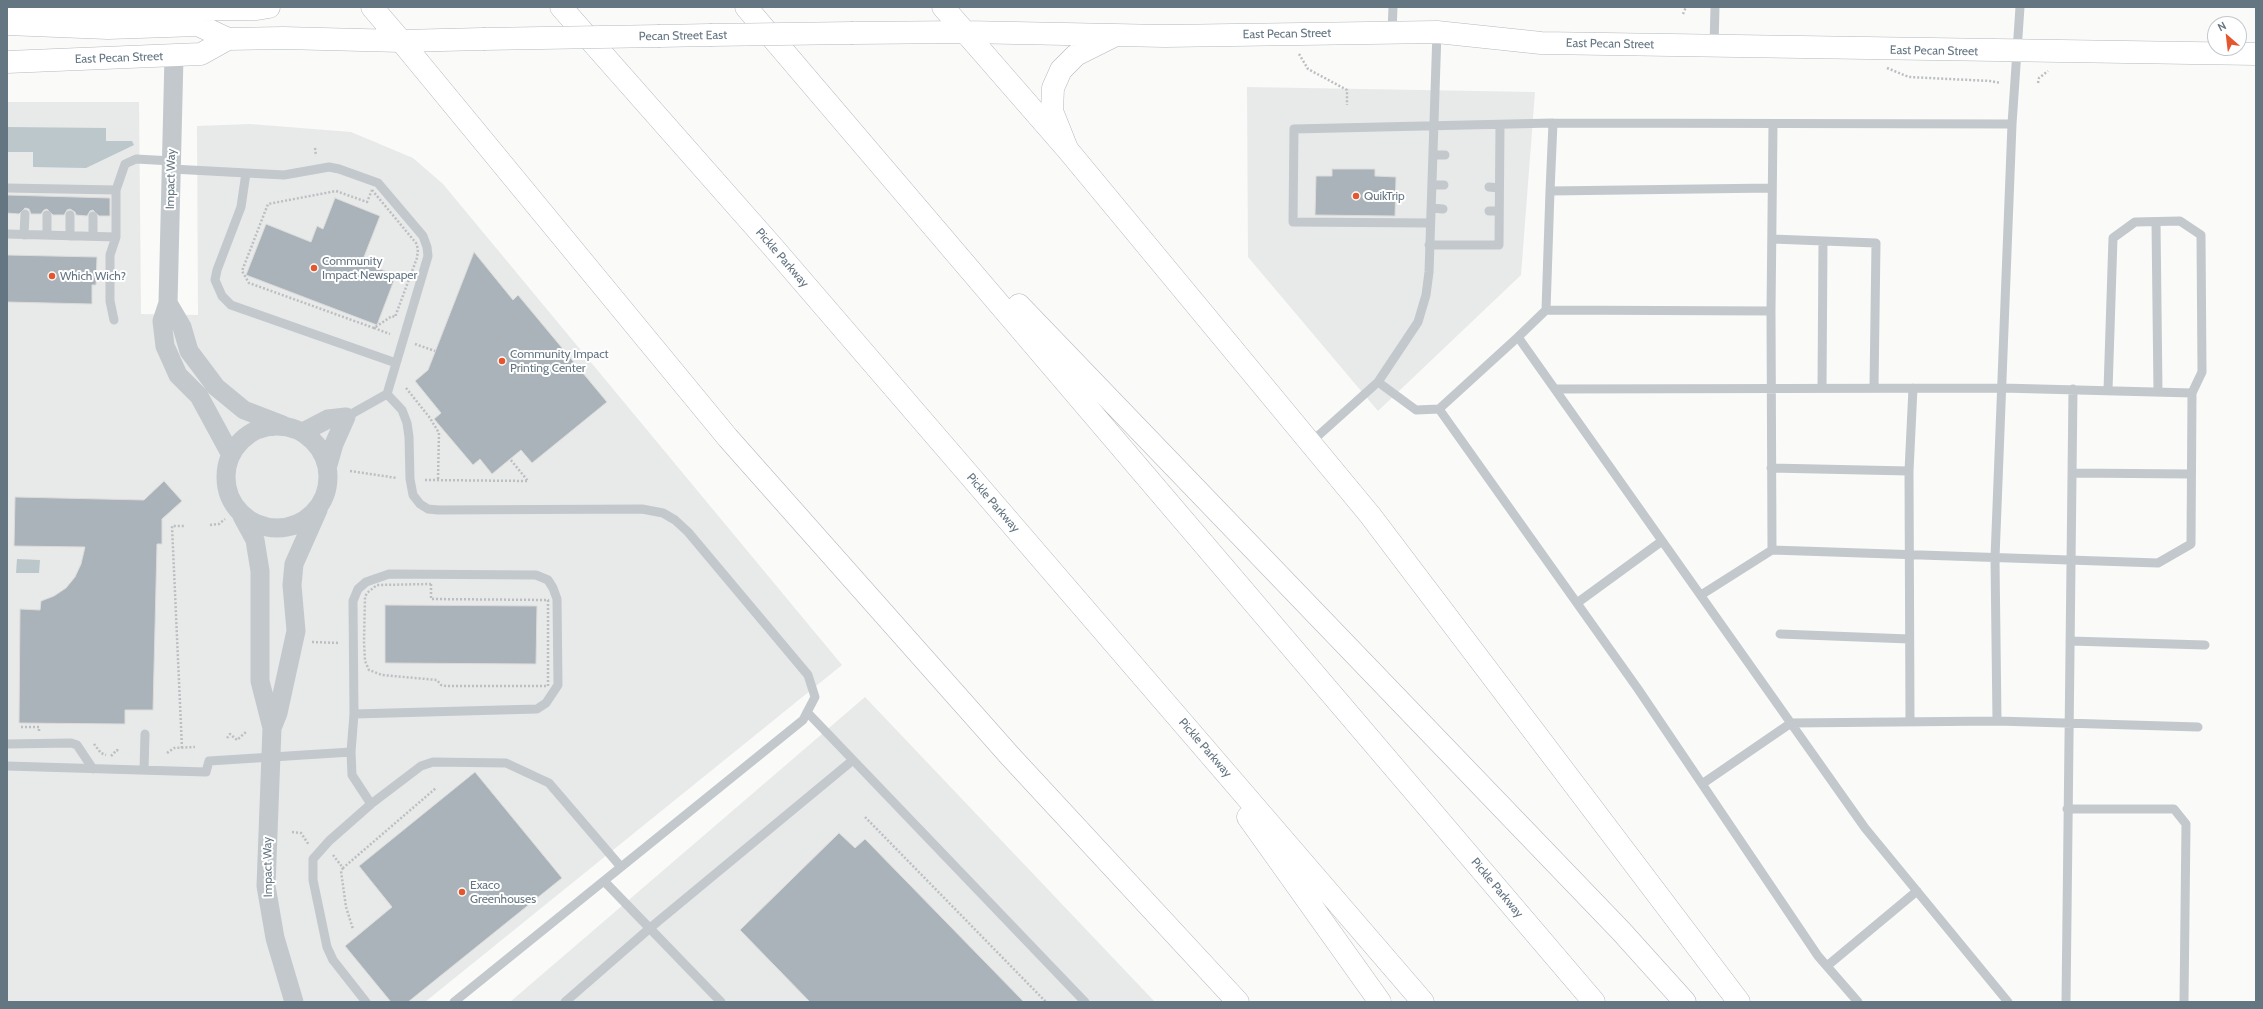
<!DOCTYPE html>
<html>
<head>
<meta charset="utf-8">
<style>
  body { margin:0 }
  #map { position:relative; width:2263px; height:1009px; overflow:hidden; background:#fafaf8; font-family:Cabin,sans-serif }
  canvas { display:block }
  .frame { position:absolute; inset:0; border:8px solid #657683; pointer-events:none }
  .north { position:absolute; left:2207px; top:16px; width:40px; height:40px; box-sizing:border-box; background:#fff; border:1px solid #c1c8cd; border-radius:50%; rotate:332deg; font-size:11px; font-weight:700; line-height:16px; text-align:center; color:#657683 }
  .north::after { content:''; display:block; margin:auto; width:14px; height:18px; background:#e4572e; clip-path:polygon(50% 0,100% 100%,50% 72%,0 100%) }
</style>
</head>
<body>
<div id="map">
<canvas width="2263" height="1009"></canvas>
<div class="frame"></div>
<div class="north">N</div>
</div>
<script>
const ctx = document.querySelector('canvas').getContext('2d');
ctx.lineJoin = 'round';
function fill(path, color) { ctx.fillStyle = color; ctx.fill(path, 'evenodd'); }
const toPath = rows => new Path2D(rows.map(r => 'M' + r).join(''));
function stroke(path, color, width, dash) { ctx.strokeStyle = color; ctx.lineWidth = width; ctx.lineCap = dash ? 'butt' : 'round'; ctx.setLineDash(dash || []); ctx.stroke(path); }
function label(font, color, halo, rows, align = 'center') {
  ctx.font = font + ' Cabin,sans-serif'; ctx.lineWidth = 4; ctx.setLineDash([]); ctx.textBaseline = 'middle'; ctx.strokeStyle = halo; ctx.fillStyle = color; for (const [text, x, y, turn = 0] of rows) {
    ctx.save(); ctx.translate(x, y); ctx.rotate((+turn || 0) * Math.PI / 180); ctx.textAlign = isNaN(turn) ? turn : align; if (halo) ctx.strokeText(text, 0, 0); ctx.fillText(text, 0, 0); ctx.restore();
  }
}
const built = toPath([
  [1247,87,1535,92,1521,275,1378,411,1248,257],
  [7,102,139,102,141,314,198,315,197,126,250,124,351,132,413,158,443,184,842,665,425,1002,7,1002],
  [865,697,1155,1002,510,1002]
]);
const water = toPath([
  [7,127,106,128,106,141,132,141,134,145,86,168,33,167,33,152,7,152],
  [17,559,40,560,39,573,16,573]
]);
const building = toPath([
  [1332,169,1375,169,1375,176,1396,177,1395,216,1315,215,1316,176,1332,176,1332,169],
  [7,195,110,198,110,216,99,216,93,210,90,211,87,216,76,215,75,212,70,209,67,210,64,215,53,215,47,209,44,210,41,214,31,214,29,209,25,208,19,214,7,213,7,195],
  [335,198,380,216,362,262,396,275,377,325,246,275,266,224,311,242,317,226,323,229,335,198],
  [474,252,513,300,518,295,607,402,532,463,521,450,492,474,480,459,473,465,434,419,441,413,415,381,428,370,474,252],
  [7,255,97,257,96,285,92,285,92,304,7,302,7,255],
  [164,481,182,501,162,519,162,544,157,544,153,710,125,710,125,724,19,723,20,609,40,610,41,601,54,596,66,588,75,577,81,564,85,547,14,546,15,497,144,500,164,481],
  [385,605,537,606,536,664,385,663,385,605],
  [475,772,562,878,408,1002,391,1002,345,946,392,907,359,866,475,772],
  [839,833,855,848,865,839,1024,1002,810,1002,740,930,839,833]
]);
const path = toPath([
  [1683,14,1686,7],
  [1299,54,1308,69,1347,90,1347,105],
  [1887,68,1909,77,1990,81,2001,83],
  [2038,83,2039,78,2048,71],
  [315,148,316,156],
  [372,190,416,243,418,249,417,258,395,317,392,316,374,328,249,283,242,271,268,204,336,191,367,202,372,190],
  [374,328,390,334],
  [415,344,435,351],
  [406,388,430,418,439,433,438,480],
  [350,471,397,478],
  [425,480,528,481,510,459],
  [210,525,219,524,225,519],
  [431,584,431,599,548,600,548,686,446,686,441,685,437,680,382,675,369,670,365,661,364,642,365,597,367,593,377,585,431,584],
  [312,642,340,643],
  [21,727,39,727,39,731],
  [227,738,230,734,237,740,247,731],
  [94,744,101,753,106,755],
  [182,748,172,526,184,526],
  [167,753,174,748,195,747],
  [111,756,117,750,119,752],
  [865,817,1046,1002],
  [292,832,301,833,309,845],
  [333,855,343,868,436,788],
  [343,868,341,871,346,907,353,929]
]);
const lane = toPath([
  [1392,32,1393,7],
  [1714,46,1715,7],
  [1553,123,1550,191,1772,188],
  [2012,124,1995,558,1997,721,2198,727],
  [1433,155,1445,155],
  [172,169,284,175,329,167,339,169,378,183,423,236,427,247,428,256,387,394,346,417],
  [246,173,241,207,217,270,215,280,222,296,231,305,396,363],
  [1432,185,1444,185],
  [1489,187,1499,188],
  [7,188,116,190,116,237],
  [116,190,125,164,136,159,172,161],
  [1431,208,1443,209],
  [1489,211,1499,211],
  [2156,222,2158,392],
  [1430,223,1293,222,1294,129,1553,123,2012,124,2020,7],
  [7,234,116,237,110,255,110,301,114,320],
  [24,235,25,214],
  [47,235,47,215],
  [70,236,70,215],
  [93,236,93,216],
  [1772,239,1876,243,1874,388],
  [1429,245,1499,245,1500,125],
  [1546,310,1550,191],
  [1518,337,1546,310,1771,311,1773,124],
  [1378,382,1416,410,1439,409,1518,337,1865,828,2008,1002],
  [1822,388,1823,242],
  [1555,389,2002,388,2192,393,2191,544,2158,563,1772,550],
  [2108,390,2113,238,2135,222,2180,221,2201,235,2202,372,2192,393],
  [387,394,402,410,407,423,409,437,410,479,413,495,420,504,428,509,438,510,642,509,663,513,675,520,688,532,808,675,815,697,803,720,454,1002],
  [1439,409,1638,689,1818,956,1858,1002],
  [1310,443,1378,382,1418,322,1426,295,1429,272,1437,32],
  [1771,468,1909,471,1913,388],
  [1909,471,1910,722],
  [2072,473,2191,474],
  [1701,595,1772,550,1771,311],
  [1577,603,1662,541],
  [1780,634,1909,639],
  [2070,641,2205,645],
  [807,712,1085,1002],
  [7,744,71,743,77,745,93,769],
  [351,752,352,775,371,804,421,766,433,762,506,763,549,783,621,867],
  [7,766,206,772,209,761,351,752,354,714,353,601,358,589,366,582,389,574,536,575,548,580,553,588,557,599,558,685,546,703,537,709,354,714],
  [144,770,145,734],
  [1702,784,1791,723,1997,721],
  [2067,809,2174,809,2186,824,2184,1002],
  [604,881,721,1002],
  [1827,966,1917,891],
  [366,1002,333,960,327,947,313,880,313,859,329,841,371,804],
  [565,1002,650,928,853,760],
  [2066,1002,2073,389]
]);
const street = toPath([
  [174,56,168,303,162,321,165,346,178,375,199,396,231,455],
  [168,303,182,327,189,351,216,387,244,410,283,425],
  '226 477a51 51 0 1 1 102 0a51 51 0 1 1-102 0Z',
  [303,432,328,419,346,417,334,444,328,465],
  [242,516,255,540,260,571,260,681,272,728,266,886,275,938,294,1002],
  [272,728,278,713,296,631,292,585,294,564,318,510]
]);
const secondary = toPath([
  [372,7,401,41],
  [943,7,965,32],
  [12,10,257,9,269,7],
  [7,24,108,28,198,25,228,39,283,38,401,41,483,39],
  [853,33,965,32,1165,36,1437,32,1541,43,2256,54],
  [660,36,710,35],
  [7,62,201,54,228,39],
  [1066,146,1052,111,1053,88,1061,70,1076,55,1114,36]
]);
const highway = toPath([
  [561,7,772,246,1423,1002],
  [746,7,1594,1002],
  [965,32,1067,149,1370,515,1739,1002],
  [401,41,728,438,1010,756,1238,1002],
  [1019,305,1621,931,1685,1002],
  [1248,817,1380,1002]
]);
const secondaryBridge = toPath([
  [710,35,853,33],
  [483,39,660,36]
]);
const markers = [
  [1356,196,4,"#e4572e"],
  [314,268,4,"#e4572e"],
  [52,276,4,"#e4572e"],
  [502,361,4,"#e4572e"],
  [462,892,4,"#e4572e"]
];
const streetNames = [
  ["East Pecan Street",1287,34,-1],
  ["Pecan Street East",683,36,-1],
  ["East Pecan Street",1610,44,1],
  ["East Pecan Street",1934,51,1],
  ["East Pecan Street",119,58,-2],
  ["Impact Way",171,179,-89],
  ["Pickle Parkway",782,258,49],
  ["Pickle Parkway",993,503,49],
  ["Pickle Parkway",1205,748,49],
  ["Impact Way",268,867,-91],
  ["Pickle Parkway",1497,888,50]
];
const poiNames = [
  ["QuikTrip",1364,196],
  ["Community",322,261],
  ["Impact Newspaper",322,275],
  ["Which Wich?",60,276],
  ["Community Impact",510,354],
  ["Printing Center",510,368],
  ["Exaco",470,885],
  ["Greenhouses",470,899]
];
fill(built, '#e8e9e9');
fill(water, '#bbc7cb');
fill(building, '#aab3b9');
stroke(building, '#dcdcda', 1);
stroke(secondary, '#b3babf', 23);
stroke(highway, '#b4b9bd', 23);
stroke(path, '#bbbfc2', 2.5, [2, 2]);
stroke(lane, '#c3c8cc', 9);
stroke(street, '#c3c8cc', 19);
stroke(secondary, '#fff', 22);
stroke(highway, '#fff', 22);
stroke(secondaryBridge, '#b3babf', 23, []);
stroke(secondaryBridge, '#fff', 22);
for (const [x, y, r, color] of markers) { const dot = new Path2D(); dot.arc(x, y, r, 0, 2 * Math.PI); ctx.fillStyle = color; ctx.fill(dot); stroke(dot, '#fff', 1.5); }
label('12px', '#657683', '#fff', streetNames);
label('12px', '#657683', '#fff', poiNames, 'left');
</script>
</body>
</html>
